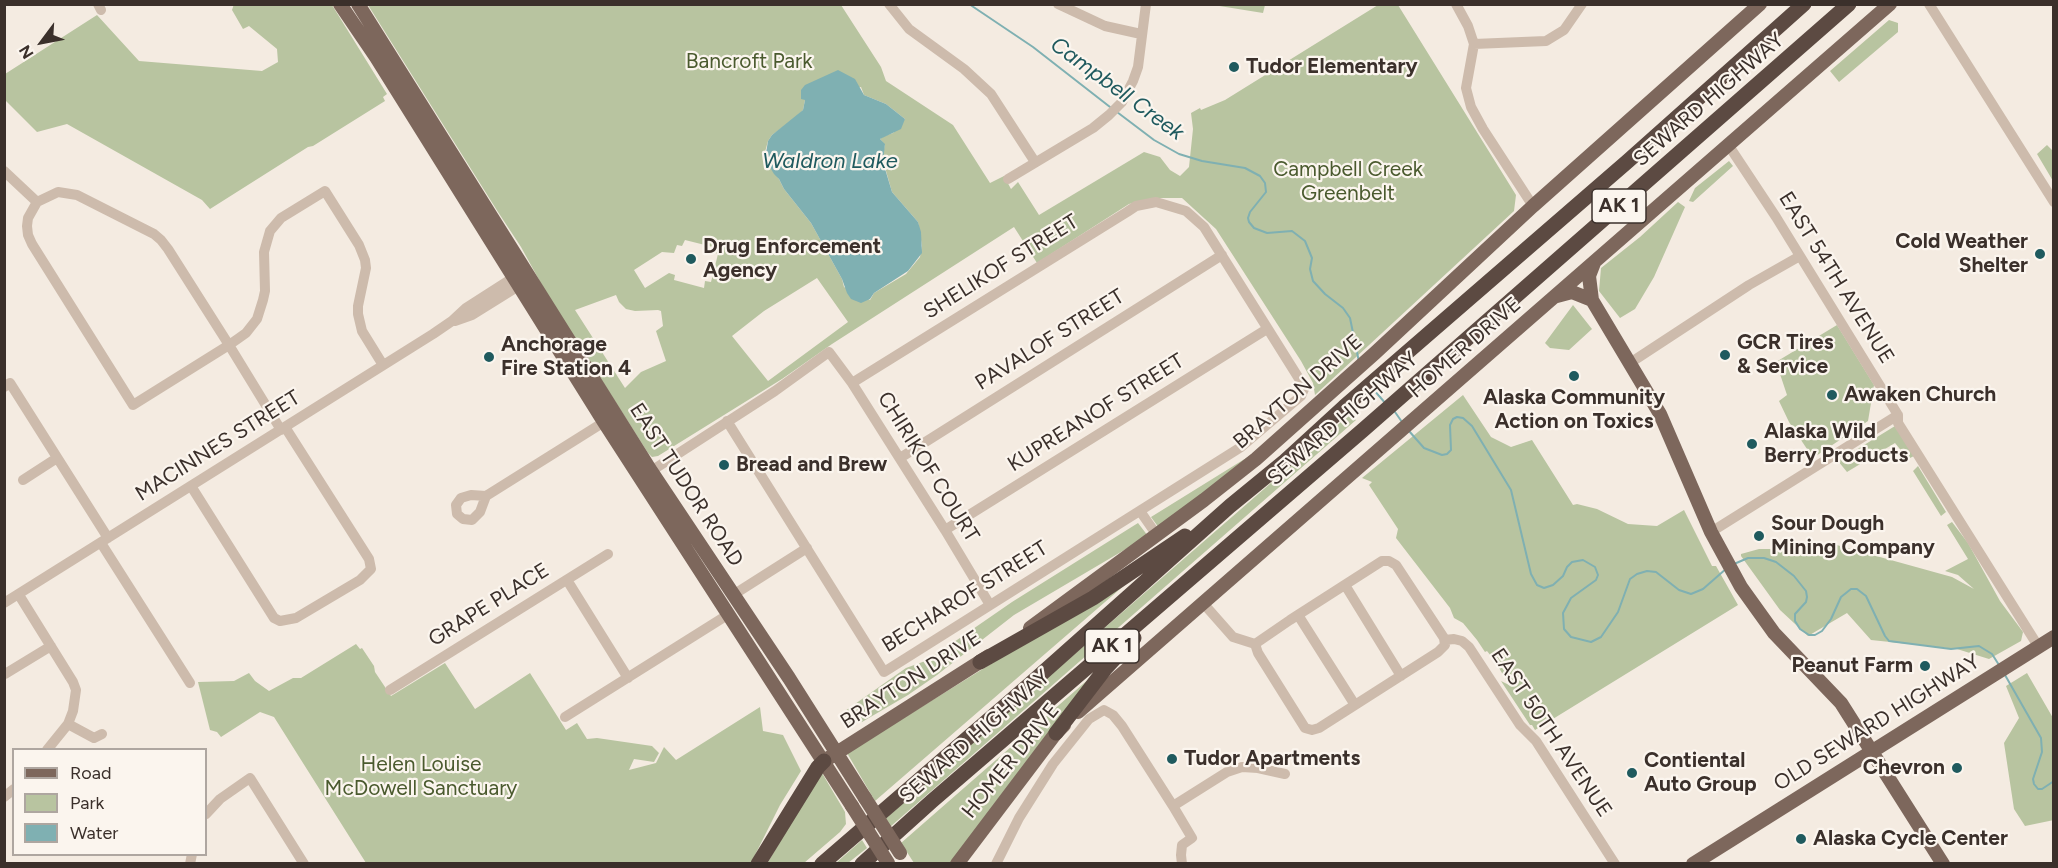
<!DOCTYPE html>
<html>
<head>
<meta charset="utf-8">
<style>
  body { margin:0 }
  #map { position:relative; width:2058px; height:868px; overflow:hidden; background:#f4ebe1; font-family:Figtree,sans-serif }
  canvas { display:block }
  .frame { position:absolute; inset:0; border:6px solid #3b302b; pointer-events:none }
  .legend { position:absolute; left:12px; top:748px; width:195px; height:108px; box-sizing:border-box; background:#fbf5ee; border:2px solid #aea6a0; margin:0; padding:8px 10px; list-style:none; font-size:18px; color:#3b302b }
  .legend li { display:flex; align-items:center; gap:12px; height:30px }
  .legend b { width:30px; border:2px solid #aea6a0 }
  .north { position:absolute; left:12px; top:12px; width:60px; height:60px; -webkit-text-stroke:4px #fbf5ee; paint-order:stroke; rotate:238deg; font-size:16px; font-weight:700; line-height:24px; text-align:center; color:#3b302b }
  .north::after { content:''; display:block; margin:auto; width:21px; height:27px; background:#3b302b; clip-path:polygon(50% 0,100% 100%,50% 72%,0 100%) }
</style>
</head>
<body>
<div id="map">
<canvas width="2058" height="868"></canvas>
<div class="frame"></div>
<ul class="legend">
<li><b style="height:8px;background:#7d675c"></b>Road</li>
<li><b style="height:16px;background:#b8c4a0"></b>Park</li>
<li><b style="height:16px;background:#7fb0b2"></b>Water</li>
</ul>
<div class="north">N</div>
</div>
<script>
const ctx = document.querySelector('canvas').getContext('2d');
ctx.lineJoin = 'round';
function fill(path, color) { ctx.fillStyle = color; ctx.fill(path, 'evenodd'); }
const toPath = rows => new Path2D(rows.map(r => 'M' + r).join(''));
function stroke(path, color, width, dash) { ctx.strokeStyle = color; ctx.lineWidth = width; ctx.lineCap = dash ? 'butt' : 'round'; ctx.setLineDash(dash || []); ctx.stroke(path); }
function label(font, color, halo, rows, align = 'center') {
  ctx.font = font + ' Figtree,sans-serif'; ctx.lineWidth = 4.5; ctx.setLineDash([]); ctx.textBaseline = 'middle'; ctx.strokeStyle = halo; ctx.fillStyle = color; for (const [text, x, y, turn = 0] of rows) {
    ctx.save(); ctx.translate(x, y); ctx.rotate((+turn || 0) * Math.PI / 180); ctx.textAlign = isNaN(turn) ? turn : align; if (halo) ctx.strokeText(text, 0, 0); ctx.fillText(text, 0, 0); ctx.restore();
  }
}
const green = toPath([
  [234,4,332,5,387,94,383,97,385,101,313,146,308,147,210,209,202,200,67,124,37,132,5,100,5,74,97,15,139,61,262,71,278,62,277,49,249,26,243,29,232,10],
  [1207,4,1265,4,1265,5,1263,13],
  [368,5,841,5,881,67,886,81,953,125,990,183,1004,176,1011,189,1018,182,1039,215,1144,152,1160,157,1170,170,1180,176,1189,167,1193,129,1191,113,1200,108,1201,110,1225,100,1378,5,1398,5,1516,195,1514,211,1315,395,1313,383,1301,361,1216,229,1182,198,1153,198,1129,204,1037,263,1014,227,832,344,782,379,658,456,652,457,648,453,548,296,521,247,498,212],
  [861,87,864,95,886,104,905,119,893,133,884,136,880,139,885,145,882,157,892,192,918,222,922,246,920,257,906,274,874,293,870,300,844,287,842,279,811,223,784,189,779,179,768,164,765,152,768,141,772,135,798,116,803,110,805,100],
  [685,240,713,247,713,252,718,254,711,282,705,281,704,288,674,280,675,275,669,273,645,288,634,270,662,252,674,253,677,245,682,246],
  [817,278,848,322,768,381,732,336,764,311],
  [616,295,619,302,626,309,635,311,658,310,661,311,663,326,656,331,666,361,641,372,625,388,575,310],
  [1889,20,1898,23,1898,32,1839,82,1830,71],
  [2047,145,2053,151,2053,181,2037,154],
  [1729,161,1733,166,1693,202,1689,201,1695,188],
  [1678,202,1685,207,1654,277,1635,309,1620,318,1599,291,1601,268,1640,237],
  [1573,305,1592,329,1569,350,1550,348,1545,343],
  [1837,325,1874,385,1868,421,1813,458,1789,422,1779,401,1787,395,1776,362],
  [1463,395,1491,437,1511,447,1532,440,1573,505,1577,504,1597,509,1628,524,1657,526,1684,510,1712,566,1716,566,1738,605,1535,730,1532,725,1530,725,1501,681,1509,685,1495,661,1487,651,1485,652,1477,640,1463,623,1454,618,1450,608,1396,538,1398,529,1369,485,1372,482,1362,478],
  [1349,415,1356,420,890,827,885,819],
  [1895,426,1914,456,1908,459,1895,443,1847,472,1838,461],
  [1251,455,1159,528,1151,517],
  [1918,466,1946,512,1941,516,1913,471],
  [1952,522,1968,543,2000,601,2023,632,2021,641,1989,659,1957,649,1871,640,1847,613,1808,636,1780,610,1741,556,1741,554,1759,549,1786,549,1833,544,1952,577,1974,589,1958,575,1945,571,1968,559,1947,525],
  [1138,523,1148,536,1014,615,937,675,908,695,862,722,845,724,845,711,906,668,928,660,1012,602],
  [1125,581,1127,583,875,801,847,753],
  [356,644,360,649,362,648,374,666,375,672,391,696,445,663,475,709,530,673,566,730,577,723,587,739,597,738,652,746,659,753,654,762,634,759,629,770,656,763,664,747,676,760,760,707,763,731,783,735,801,771,780,805,751,863,366,863,274,717,260,712,221,737,217,732,210,730,198,682,234,681,249,673,255,681,269,691,293,678,301,678],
  [1099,670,1096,677,950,863,914,863,901,843],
  [2027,673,2053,718,2054,820,2025,826,2014,809,2004,743,2019,718,2006,686],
  [822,773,845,812,846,824,840,832,804,863,767,864,817,778],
  [862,840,867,848,848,863,836,863]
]);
const water = toPath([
  [838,70,855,79,864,95,886,104,905,119,901,129,880,139,885,144,883,162,892,192,918,222,921,232,922,253,908,271,874,293,870,299,861,303,851,299,847,293,842,279,811,223,784,189,779,179,774,174,765,159,768,141,772,135,803,110,805,100,801,99,801,90,805,85]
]);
const stream = toPath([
  [969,4,1033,47,1110,107],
  [1117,112,1154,140,1179,154,1202,161,1245,168,1260,176,1265,183,1266,192,1250,212,1248,218,1249,222,1254,228,1267,233,1292,231,1305,241,1312,258,1310,269,1313,281,1325,294,1343,308,1350,318,1359,362],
  [1374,390,1386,404],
  [1395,412,1402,422],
  [1409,431,1424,448,1442,455,1447,454,1451,450,1450,425,1453,419,1457,417,1463,418,1472,426,1511,490,1531,574,1537,585,1544,588,1553,585,1563,576,1567,567,1572,562,1583,560,1595,567,1598,575,1596,580,1571,598,1563,613,1564,629,1571,637,1591,642,1601,637,1618,612,1630,579,1637,574,1647,571,1656,572,1679,590,1691,594,1703,589,1727,568],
  [1734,564,1748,558,1764,558,1776,562,1794,576,1806,591,1807,597,1806,602,1795,614,1795,621,1800,629,1809,635,1815,635,1822,631,1831,619,1841,597,1851,589,1857,589,1866,596,1885,636,1889,641,1951,649,1979,646,1992,654,1999,665],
  [2005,675,2041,738,2042,752,2033,779,2034,784,2038,789,2042,789,2054,781]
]);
const minor = toPath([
  [98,4,101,10],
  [889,4,909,29,964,69,991,94,1035,162],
  [1058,4,1105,26,1141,34],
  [1456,4,1468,26,1474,44,1466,88,1471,107,1483,129,1533,206],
  [1929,4,2054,202],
  [1474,44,1546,41,1564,30,1582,4],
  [1729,146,1776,217,1898,415,1898,423,2038,646],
  [4,171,37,202],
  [1008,179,1093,128,1109,115,1122,102,1133,81,1138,67,1146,4],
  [455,321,472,315,525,282],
  [1630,363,1749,285,1800,256],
  [4,387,10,383,108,538],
  [727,421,884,672,1241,447,1301,396,1304,389,1303,385,1204,227,1186,211,1156,202,1136,206,1127,212,852,383],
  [281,430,229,345,168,249,161,240,154,234,77,195,58,192,37,202,28,218,27,226,28,235,32,244,133,405,229,345,239,338,246,333,257,319,263,300,265,291,264,252,270,231,281,218,325,191,359,245,365,260,366,268,358,306,358,314,362,331,383,365],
  [900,458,1222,255],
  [645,475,775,391,829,352,852,383,945,530,990,605],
  [23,480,57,458],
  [191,486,274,618,280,621,296,618,360,580,371,569,369,559,285,427],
  [486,496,480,512,472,520,463,519,457,514,456,505,461,498,471,495,486,496,604,422],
  [1140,511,1156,534],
  [945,530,1267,329],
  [1711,532,1898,415],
  [101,543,190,683],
  [1382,561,1389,561,1396,565,1444,638,1445,645,1438,652,1319,728,1312,730,1305,728,1258,653,1255,644,1290,620,1382,561],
  [567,580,628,678],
  [1345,585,1401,676],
  [19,595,73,682,76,690,73,711,68,724,47,750],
  [733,595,807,548],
  [4,603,433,334,452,321,466,308,519,274],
  [1203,603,1233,637,1255,644],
  [1298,615,1355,705],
  [1445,640,1454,639,1462,641,1469,647,1520,725,1536,741,1615,864],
  [5,674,51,646],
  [390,690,608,554],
  [565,717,729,614],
  [68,724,94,738,102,734],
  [4,797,14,789],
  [206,814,220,799,250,778,304,864],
  [190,864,192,854],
  [996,864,1019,818,1053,764,1089,719,1104,710,1113,715,1122,726,1173,806],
  [1182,864,1181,855,1182,845,1192,838,1173,806,1227,772,1242,767,1258,768,1285,774]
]);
const major = toPath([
  [340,4,376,57,604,422,852,806],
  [358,4,651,471,789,678,865,798],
  [1594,263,1589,276,1592,300,1660,414,1711,532,1741,587,1774,633,1841,703,1943,864],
  [1557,296,1572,292,1592,300],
  [1030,628,1204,500,1256,459,1375,353,1533,206,1760,4],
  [1078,712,1890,4],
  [824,761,989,656],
  [957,864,1056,733,1064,725],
  [1693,864,2054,637]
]);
const highway = toPath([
  [980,662,1093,598,1185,536],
  [1056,733,1105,669,1134,638],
  [758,864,818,767,824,761],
  [822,864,1029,685,1230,506,1285,461,1344,407,1628,161,1804,4],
  [862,864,932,801,1363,430,1849,4]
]);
const majorBridge = toPath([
  [865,798,900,853],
  [852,806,888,863]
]);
const markers = [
  [1234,67,6,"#1f5a5e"],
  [2040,254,6,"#1f5a5e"],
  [691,259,6,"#1f5a5e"],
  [1725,355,6,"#1f5a5e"],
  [489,357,6,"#1f5a5e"],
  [1574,376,6,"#1f5a5e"],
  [1832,395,6,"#1f5a5e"],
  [1752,444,6,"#1f5a5e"],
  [724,465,6,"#1f5a5e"],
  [1759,536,6,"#1f5a5e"],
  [1925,666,6,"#1f5a5e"],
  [1172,759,6,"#1f5a5e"],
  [1957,768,6,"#1f5a5e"],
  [1632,773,6,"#1f5a5e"],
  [1801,839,6,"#1f5a5e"]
];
const shields = [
  [1619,206,54],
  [1112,646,54]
];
const shieldNames = [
  ["AK 1",1619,206],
  ["AK 1",1112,646]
];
const parkNames = [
  ["Bancroft Park",749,62],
  ["Campbell Creek",1348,170],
  ["Greenbelt",1348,194],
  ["Helen Louise",421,765],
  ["McDowell Sanctuary",421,789]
];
const poiNames = [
  ["Tudor Elementary",1246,67],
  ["Cold Weather",2028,242,"right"],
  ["Shelter",2028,266,"right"],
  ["Drug Enforcement",703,247],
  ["Agency",703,271],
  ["GCR Tires",1737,343],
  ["& Service",1737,367],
  ["Anchorage",501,345],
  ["Fire Station 4",501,369],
  ["Awaken Church",1844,395],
  ["Alaska Community",1574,398,"center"],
  ["Action on Toxics",1574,422,"center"],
  ["Alaska Wild",1764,432],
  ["Berry Products",1764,456],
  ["Bread and Brew",736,465],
  ["Sour Dough",1771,524],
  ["Mining Company",1771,548],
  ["Peanut Farm",1913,666,"right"],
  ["Tudor Apartments",1184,759],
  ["Contiental",1644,761],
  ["Auto Group",1644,785],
  ["Chevron",1945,768,"right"],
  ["Alaska Cycle Center",1813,839]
];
const streetNames = [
  ["SEWARD HIGHWAY",1709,100,-41],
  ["SHELIKOF STREET",1001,267,-32],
  ["EAST 54TH AVENUE",1836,278,58],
  ["PAVALOF STREET",1050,340,-32],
  ["HOMER DRIVE",1465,348,-41],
  ["BRAYTON DRIVE",1298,392,-41],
  ["KUPREANOF STREET",1096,413,-32],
  ["SEWARD HIGHWAY",1343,419,-41],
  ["MACINNES STREET",218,446,-32],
  ["CHIRIKOF COURT",928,467,58],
  ["EAST TUDOR ROAD",686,485,57],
  ["BECHAROF STREET",965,597,-32],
  ["GRAPE PLACE",489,605,-32],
  ["BRAYTON DRIVE",911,680,-33],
  ["OLD SEWARD HIGHWAY",1877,723,-32],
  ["EAST 50TH AVENUE",1551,733,56],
  ["SEWARD HIGHWAY",975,737,-41],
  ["HOMER DRIVE",1011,761,-51]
];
const waterNames = [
  ["Campbell Creek",1117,89,36],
  ["Waldron Lake",830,162]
];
fill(green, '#b8c4a0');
fill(water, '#7fb0b2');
stroke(stream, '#7fb0b2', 2);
stroke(minor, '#cdbbac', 10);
stroke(major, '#7d675c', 14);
stroke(highway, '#5c4a42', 15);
stroke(majorBridge, '#7d675c', 14);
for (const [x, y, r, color] of markers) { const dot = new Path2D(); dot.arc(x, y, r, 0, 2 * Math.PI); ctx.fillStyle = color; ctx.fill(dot); stroke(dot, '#fbf5ee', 2); }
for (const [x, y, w] of shields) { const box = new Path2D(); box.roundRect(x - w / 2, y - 17, w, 34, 4.5); ctx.fillStyle = '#fbf5ee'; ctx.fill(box); stroke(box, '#3b302b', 1.5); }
label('bold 20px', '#3b302b', null, shieldNames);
label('21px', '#4a5a2e', '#fbf5ee', parkNames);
label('bold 21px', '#3b302b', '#fbf5ee', poiNames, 'left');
label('21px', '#3b302b', '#fbf5ee', streetNames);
label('italic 22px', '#1f5a5e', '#fbf5ee', waterNames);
</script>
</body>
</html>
